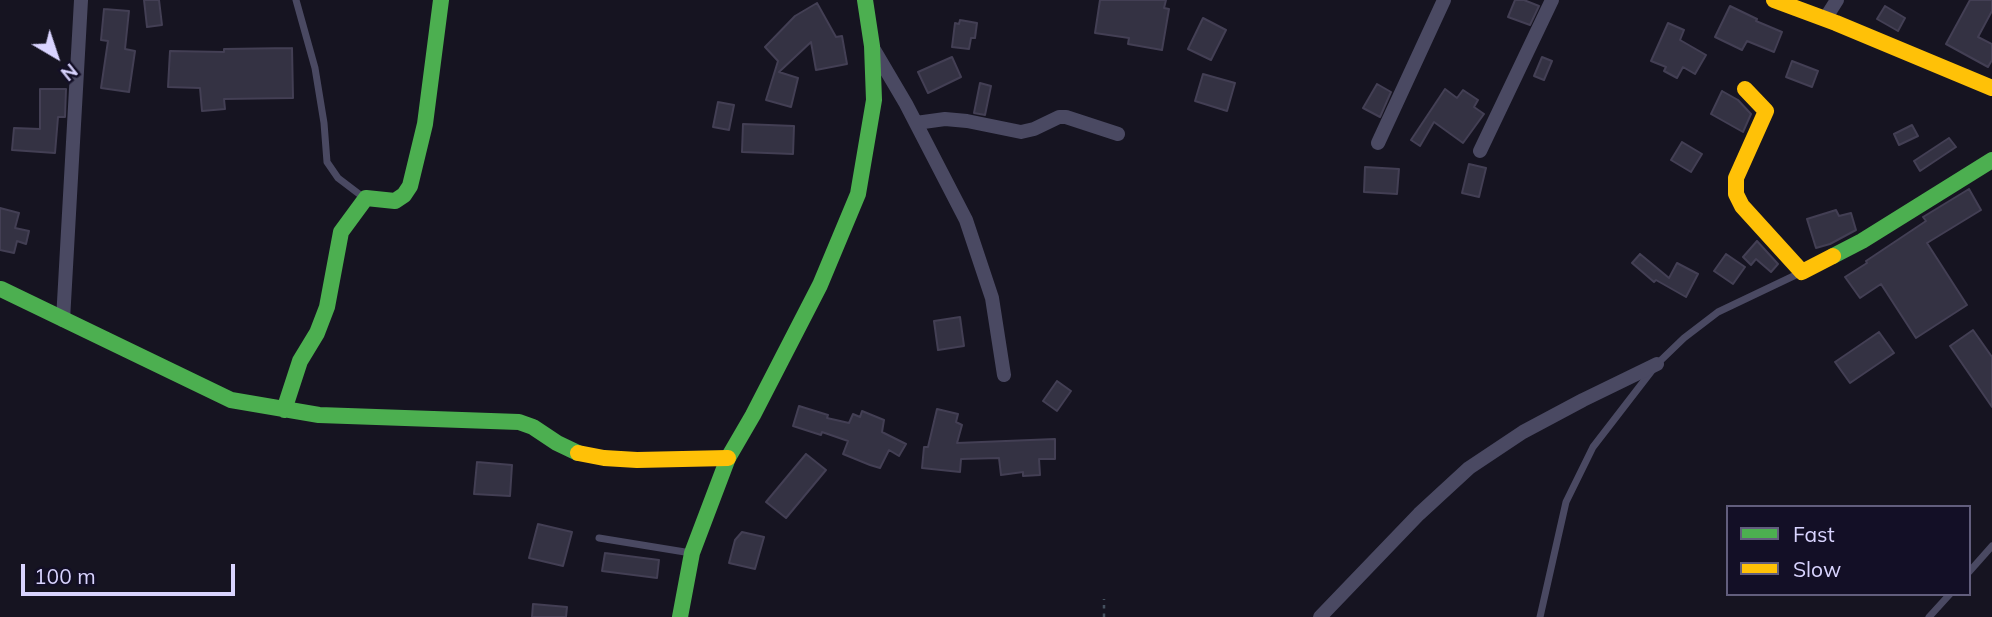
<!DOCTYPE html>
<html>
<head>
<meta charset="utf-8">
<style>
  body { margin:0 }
  #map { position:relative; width:1992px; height:617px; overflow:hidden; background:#161421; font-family:Mulish,sans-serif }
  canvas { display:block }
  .legend { position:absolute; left:1726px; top:505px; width:245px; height:91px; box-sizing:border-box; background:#130f26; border:2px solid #625e7d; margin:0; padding:9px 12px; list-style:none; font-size:21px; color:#d9d4ff }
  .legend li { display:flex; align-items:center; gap:14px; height:35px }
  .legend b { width:35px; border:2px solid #625e7d }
  .north { position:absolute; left:21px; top:21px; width:70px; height:70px; -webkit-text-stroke:5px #130f26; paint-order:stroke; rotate:141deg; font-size:19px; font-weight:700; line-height:28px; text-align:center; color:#d9d4ff }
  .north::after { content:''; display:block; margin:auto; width:24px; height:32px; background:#d9d4ff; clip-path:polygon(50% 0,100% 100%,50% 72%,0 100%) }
  .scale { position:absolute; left:21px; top:564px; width:214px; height:32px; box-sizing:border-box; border:4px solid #d9d4ff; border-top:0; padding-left:9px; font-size:21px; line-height:24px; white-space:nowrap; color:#d9d4ff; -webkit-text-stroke:5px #130f26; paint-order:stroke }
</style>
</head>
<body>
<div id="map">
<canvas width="1992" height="617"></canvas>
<ul class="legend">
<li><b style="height:9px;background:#4caf50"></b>Fast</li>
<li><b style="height:9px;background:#ffc107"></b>Slow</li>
</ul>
<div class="north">N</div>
<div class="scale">100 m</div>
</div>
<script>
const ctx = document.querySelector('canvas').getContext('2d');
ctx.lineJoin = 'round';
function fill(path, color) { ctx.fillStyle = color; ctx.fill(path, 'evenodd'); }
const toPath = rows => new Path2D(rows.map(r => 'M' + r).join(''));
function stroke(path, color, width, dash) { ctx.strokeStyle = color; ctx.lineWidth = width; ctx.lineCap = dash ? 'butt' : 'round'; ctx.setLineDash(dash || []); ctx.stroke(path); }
const building = toPath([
  [144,0,159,0,162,25,147,27,144,0],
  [1100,0,1166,0,1164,8,1169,9,1162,50,1128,44,1129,38,1095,33,1100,0],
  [1515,0,1524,0,1539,6,1530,25,1508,17,1515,0],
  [1970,0,1992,0,1992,11,1978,37,1992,44,1992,60,1988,67,1946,44,1970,0],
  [817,3,836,37,842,36,847,64,816,70,811,42,779,72,798,78,791,107,766,100,778,61,765,47,795,16,817,3],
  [1730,6,1757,19,1756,21,1782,32,1774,52,1747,41,1742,50,1715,37,1730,6],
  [1885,6,1905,18,1898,31,1877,19,1885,6],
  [104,9,129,11,125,49,135,51,129,92,101,88,108,41,101,40,104,9],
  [1203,18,1226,30,1211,60,1188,49,1203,18],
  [960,20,977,23,975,38,971,38,969,49,952,47,955,23,959,24,960,20],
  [1668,23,1684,30,1680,40,1706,55,1695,74,1683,67,1677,78,1664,71,1666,67,1651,61,1668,23],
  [292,48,293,98,224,99,225,109,202,111,200,88,168,87,170,51,224,52,224,49,292,48],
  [952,57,961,77,928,93,918,72,952,57],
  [1542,57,1552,61,1544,80,1534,76,1542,57],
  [1792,61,1818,71,1812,87,1786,77,1792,61],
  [1203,74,1235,83,1227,111,1195,101,1203,74],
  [980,83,991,86,985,115,974,113,980,83],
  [1377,84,1391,92,1380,117,1363,108,1377,84],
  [40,89,66,89,65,117,58,117,55,153,12,150,14,128,40,129,40,89],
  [1445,89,1457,98,1463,90,1478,100,1474,107,1484,114,1463,143,1434,122,1420,146,1411,140,1445,89],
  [1722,91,1738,100,1751,114,1743,132,1711,114,1722,91],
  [718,102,734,105,729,130,713,127,718,102],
  [743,124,794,126,793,154,742,152,743,124],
  [1912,125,1918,136,1899,145,1894,134,1912,125],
  [1949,138,1956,147,1920,171,1914,161,1949,138],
  [1682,142,1702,154,1691,172,1671,160,1682,142],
  [1469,164,1486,168,1479,197,1462,193,1469,164],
  [1365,167,1399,169,1397,194,1364,192,1365,167],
  [1969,189,1981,210,1927,243,1967,305,1916,338,1881,284,1860,298,1845,277,1867,263,1866,261,1926,221,1923,217,1969,189],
  [0,208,19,213,15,228,29,231,26,244,17,241,14,253,0,250,0,208],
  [1836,210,1839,216,1851,213,1856,230,1830,244,1816,248,1807,219,1836,210],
  [1757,241,1778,264,1771,272,1756,259,1751,265,1743,257,1757,241],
  [1640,254,1669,278,1677,263,1698,274,1686,297,1656,280,1654,282,1632,263,1640,254],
  [1726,254,1745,267,1733,284,1714,271,1726,254],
  [960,317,964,346,938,350,934,321,960,317],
  [1973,330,1992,357,1992,407,1950,346,1973,330],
  [1879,332,1894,353,1850,383,1835,362,1879,332],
  [1057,381,1071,391,1057,411,1043,401,1057,381],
  [799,406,828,415,827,418,849,423,853,414,860,417,862,411,884,420,882,432,906,444,899,456,889,450,880,468,870,465,843,454,848,441,822,432,821,435,793,426,799,406],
  [937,409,958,414,956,422,962,425,957,443,1055,439,1055,459,1039,459,1040,475,1023,476,1023,472,1001,475,999,458,961,459,960,472,922,468,924,447,928,447,937,409],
  [806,454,826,470,786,518,766,502,806,454],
  [477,462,512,465,510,496,474,494,477,462],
  [538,524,572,532,563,566,529,558,538,524],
  [742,532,764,537,755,569,729,563,735,540,742,532],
  [605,553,659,560,657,578,602,571,605,553],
  [533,604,567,607,566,617,532,617,533,604]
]);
const path = toPath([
  [1104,617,1104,599]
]);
const lane = toPath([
  [296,0,315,68,324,123,327,162,338,178,363,197],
  [599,538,691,553],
  [1969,572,1992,546],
  [1540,617,1566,502,1593,447,1657,364,1684,338,1718,312,1802,272],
  [1929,617,1950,594]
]);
const street = toPath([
  [1825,19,1837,0],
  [873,48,906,104,966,220,992,298,1004,375],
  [916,123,945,119,967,121,1021,132,1034,129,1059,117,1066,117,1118,134],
  [1378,143,1444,0],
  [1480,151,1552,0],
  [63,320,81,0],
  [1320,617,1419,514,1469,468,1523,432,1583,400,1657,364]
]);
const fast = toPath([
  [1833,256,1862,241,1992,160],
  [1,289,231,400,319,415,519,422,533,427,557,443,578,453],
  [284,410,300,361,317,333,327,307,341,232,366,198,395,201,404,195,410,186,425,124,441,0],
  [680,617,692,553,728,458,753,415,820,285,858,194,874,100,872,46,865,0]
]);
const slow = toPath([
  [1774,0,1836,23,1992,88],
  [1745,89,1766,111,1736,178,1736,194,1742,206,1802,272,1833,256],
  [578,453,604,458,637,460,728,458]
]);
fill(building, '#343243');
stroke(building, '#433f54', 2);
stroke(path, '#44505f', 2.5, [3.5, 5]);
stroke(lane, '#4a4962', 7);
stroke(street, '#4a4962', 14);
stroke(fast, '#4caf50', 16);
stroke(slow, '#ffc107', 16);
</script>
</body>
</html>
